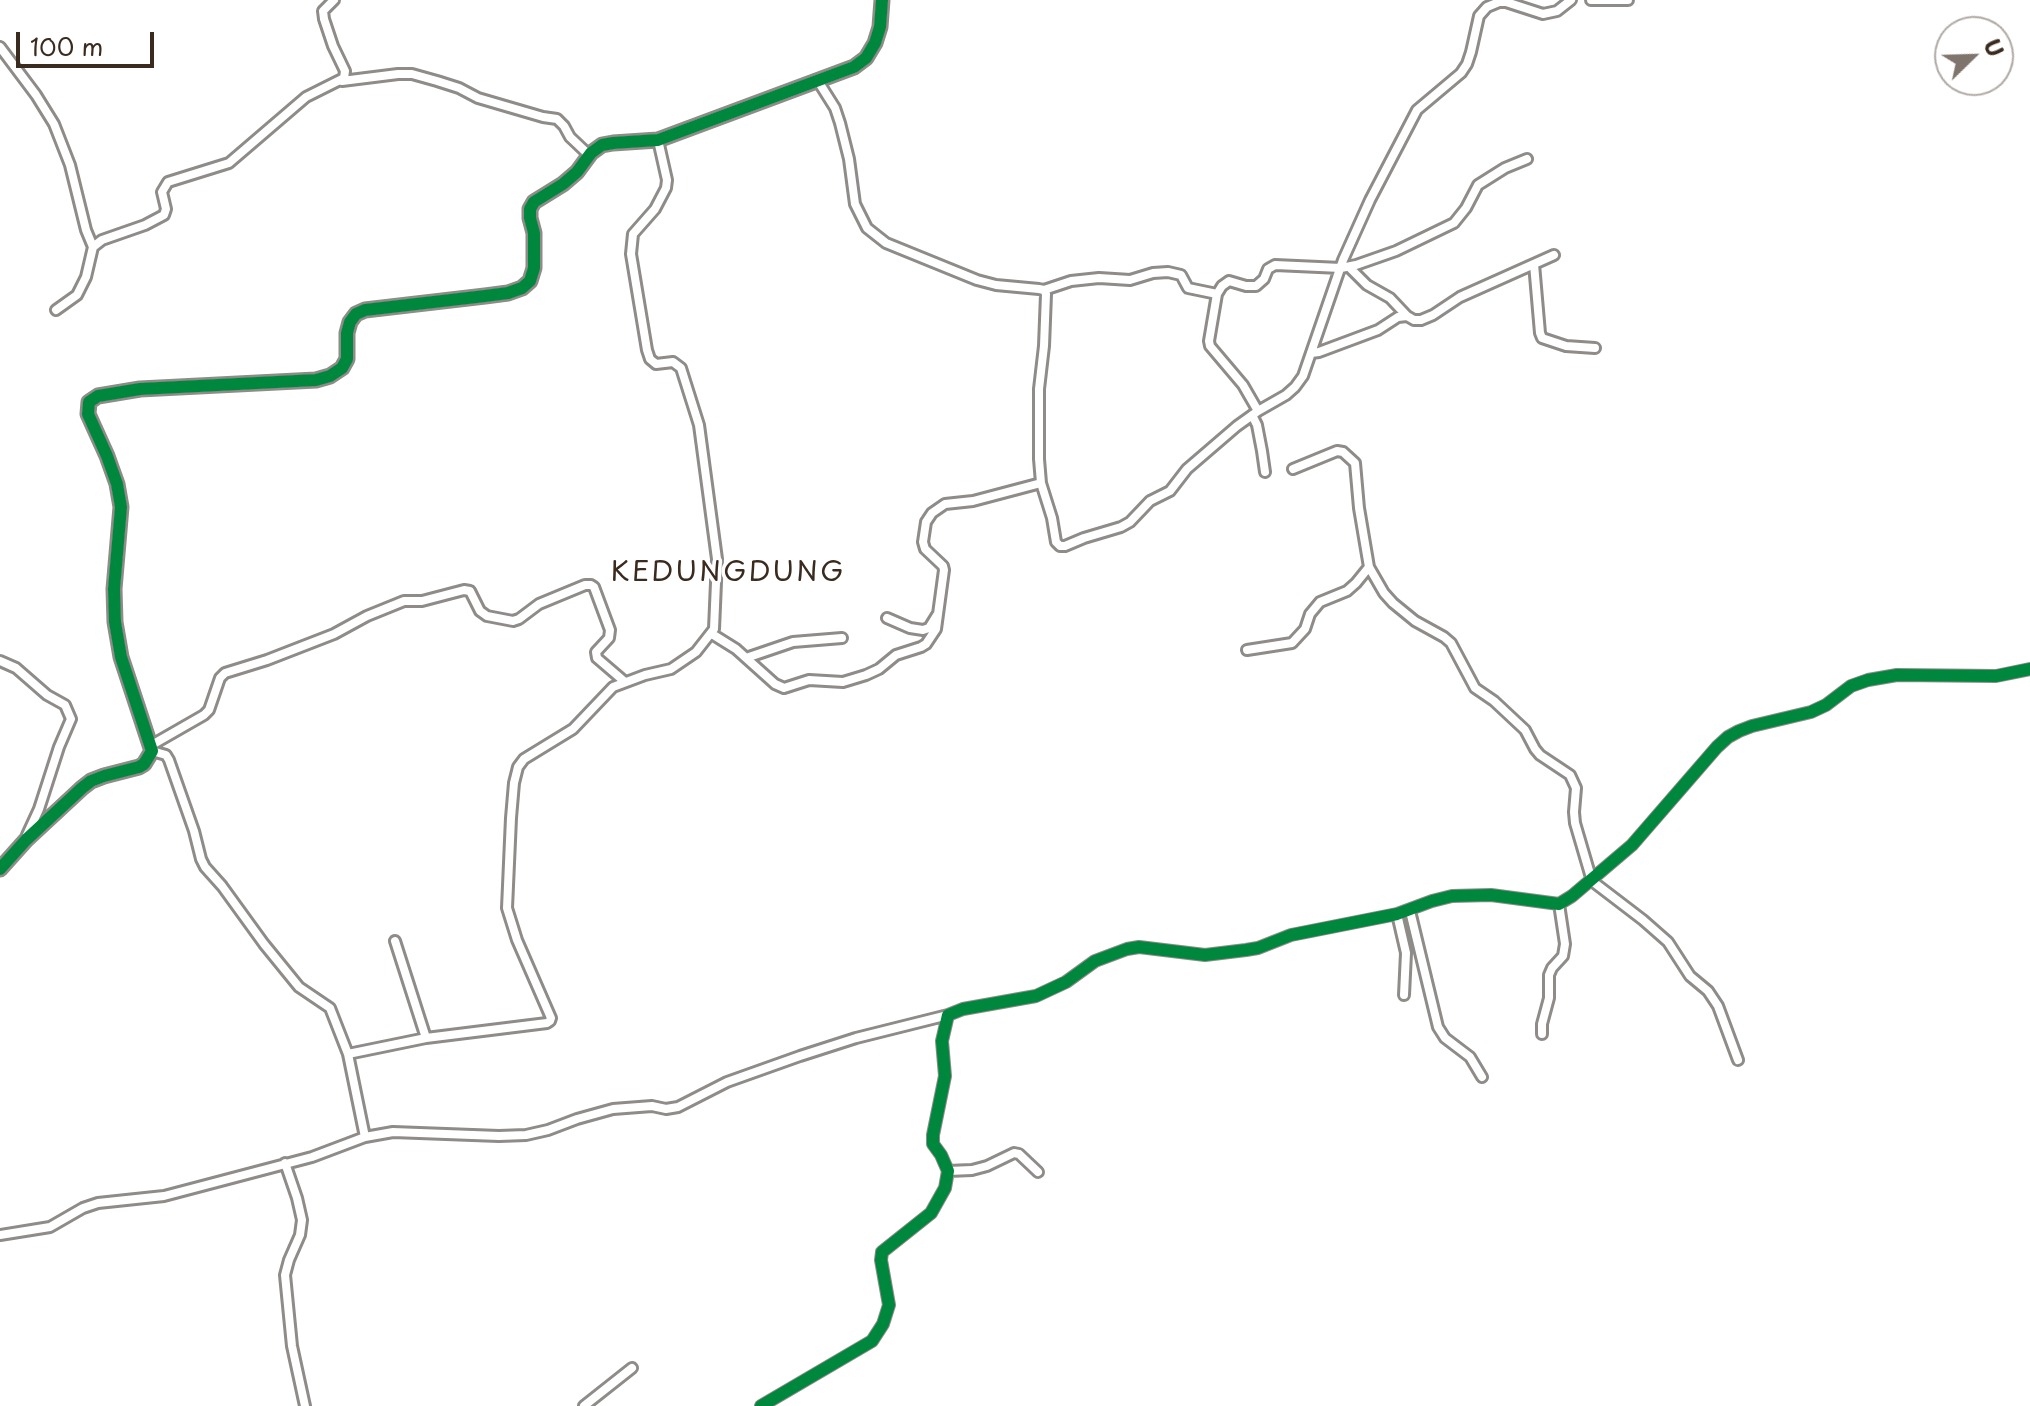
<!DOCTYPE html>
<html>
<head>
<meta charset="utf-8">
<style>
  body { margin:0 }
  #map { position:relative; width:2030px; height:1406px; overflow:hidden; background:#fff; font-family:"Playpen Sans",sans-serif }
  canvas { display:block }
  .north { position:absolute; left:1934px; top:16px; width:80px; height:80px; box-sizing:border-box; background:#fff; border:2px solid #b1aaa5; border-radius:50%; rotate:67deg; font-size:22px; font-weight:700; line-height:32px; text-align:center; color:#3b2a1e }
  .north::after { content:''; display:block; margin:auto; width:28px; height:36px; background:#80756d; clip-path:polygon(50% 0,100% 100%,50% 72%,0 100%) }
  .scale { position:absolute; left:16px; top:32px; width:138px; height:36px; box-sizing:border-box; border:4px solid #3b2a1e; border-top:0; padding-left:10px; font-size:24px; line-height:28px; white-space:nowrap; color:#3b2a1e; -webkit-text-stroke:6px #fff; paint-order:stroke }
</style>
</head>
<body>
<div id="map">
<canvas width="2030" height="1406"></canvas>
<div class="north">U</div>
<div class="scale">100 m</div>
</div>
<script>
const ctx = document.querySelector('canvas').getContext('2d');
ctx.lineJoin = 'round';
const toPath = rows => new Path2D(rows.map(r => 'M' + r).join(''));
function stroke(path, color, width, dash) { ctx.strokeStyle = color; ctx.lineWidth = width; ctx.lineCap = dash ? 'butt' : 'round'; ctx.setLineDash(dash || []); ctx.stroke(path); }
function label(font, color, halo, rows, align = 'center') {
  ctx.font = font + ' "Playpen Sans",sans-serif'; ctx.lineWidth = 7; ctx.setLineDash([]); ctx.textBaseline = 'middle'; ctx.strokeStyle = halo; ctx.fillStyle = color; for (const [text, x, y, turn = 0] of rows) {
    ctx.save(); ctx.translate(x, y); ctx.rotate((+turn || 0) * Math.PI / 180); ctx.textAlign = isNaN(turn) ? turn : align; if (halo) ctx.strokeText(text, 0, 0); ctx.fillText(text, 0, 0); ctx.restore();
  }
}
const street = toPath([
  [1591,0,1628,0],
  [0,47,36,95,54,124,70,165,86,230,93,247],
  [342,81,398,74,412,74,437,81,459,88,478,98,543,117,557,119,564,126,570,137,589,155],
  [818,81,835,108,840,123,849,159,855,204,867,228,886,243,977,280,996,285,1039,289,1044,290,1046,294,1044,346,1039,389,1039,459,1041,483,1052,518,1056,542,1060,546,1065,546,1084,538,1121,527,1130,522,1150,501,1170,491,1187,469,1237,426,1258,411,1286,395,1295,387,1303,376,1343,260,1370,200,1417,110,1461,73,1467,64,1471,52,1479,16,1487,7,1499,2,1506,2,1543,14,1557,11,1571,0],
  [1534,264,1540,333,1542,338,1566,346,1595,348],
  [1349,267,1367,285,1390,298,1407,316,1414,320,1421,320,1433,315,1460,297,1554,255],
  [1044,290,1071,281,1099,278,1130,280,1153,273,1168,272,1181,275,1188,288,1217,294],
  [56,310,77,295,86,277,93,247,102,240,145,225,164,215,166,209,162,192,168,182,229,163,306,97,344,78,345,71,333,46,324,19,323,11,334,0],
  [1311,353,1319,352,1378,330,1398,317,1407,316],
  [1258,411,1243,385,1210,346,1209,341,1217,294,1222,286,1229,281,1246,286,1256,286,1264,279,1268,269,1275,265,1341,268,1356,265,1396,251,1454,223,1466,208,1478,185,1505,168,1527,159],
  [1252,415,1257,425,1262,451,1265,472],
  [1293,469,1337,451,1343,452,1355,463,1359,508,1369,567,1384,593,1393,603,1415,621,1444,637,1451,643,1475,688,1494,701,1525,730,1535,749,1540,755,1570,775,1576,788,1574,812,1575,823,1592,881,1643,920,1668,942,1690,976,1708,991,1718,1006,1738,1060],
  [887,618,910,628,923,630,929,628,937,615],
  [712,634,736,649,775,684,784,688,809,680,843,682,866,675,879,669,896,655,921,647,926,644,936,629,944,570,943,566,925,549,923,542,926,522,932,513,945,504,973,501,1041,483],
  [1247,650,1292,643,1305,629,1310,614,1320,602,1347,591,1356,583,1369,567],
  [746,658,793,642,842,638],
  [0,661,16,668,47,695,65,705,71,719,59,747,39,809,27,835],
  [150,746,204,715,209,710,220,678,225,673,267,660,334,634,367,616,404,601,422,601,464,590,470,591,480,611,487,616,513,621,519,619,539,604,585,585,591,585,594,587,610,630,609,638,596,652,597,658,625,682],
  [152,751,166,755,169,760,194,831,201,859,205,867,222,886,264,944,299,987,330,1008,348,1054,365,1137],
  [1410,911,1438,1027,1445,1038,1470,1057,1482,1077],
  [1397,914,1406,953,1404,995],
  [395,941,426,1038],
  [1542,1034,1542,1024,1549,998,1549,975,1552,968,1563,956,1565,944,1559,904],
  [348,1054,426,1038,547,1023,550,1021,551,1018,517,940,507,908,511,818,514,783,518,767,524,759,573,729,613,687,645,675,671,669,696,652,714,629,717,559,699,425,681,368,673,362,656,364,650,359,647,350,631,254,633,234,655,209,666,188,667,180,658,140],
  [285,1163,297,1198,302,1220,300,1235,289,1260,285,1275,292,1346,305,1406],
  [948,1171,972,1170,987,1166,1014,1153,1019,1154,1038,1172],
  [0,1235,50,1227,83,1208,98,1203,164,1196,312,1157,365,1137,393,1132,499,1136,526,1135,548,1130,577,1119,613,1109,652,1106,666,1109,678,1107,727,1082,800,1056,856,1038,948,1015],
  [584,1406,632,1368],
  [761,1406,872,1341,883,1324,889,1305,881,1260,882,1252,931,1213,945,1188,948,1171,941,1155,933,1144,933,1135,945,1076,942,1041,948,1015,963,1009,1036,996,1066,982,1095,961,1127,949,1139,947,1205,955,1246,950,1258,948,1291,935,1397,914,1432,901,1452,896,1491,895,1559,904,1572,896,1632,845,1717,747,1728,737,1739,731,1752,726,1811,712,1826,705,1851,686,1868,680,1897,675,1996,676,2030,669]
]);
const secondary = toPath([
  [0,869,26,840,82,788,91,781,104,776,139,767,144,764,152,751,121,657,115,622,114,589,121,507,117,484,107,456,88,414,89,402,98,396,140,389,316,380,330,376,342,368,347,359,347,333,350,322,356,314,365,310,485,296,508,293,522,288,530,281,534,268,534,233,530,218,530,209,534,202,563,184,577,172,591,153,602,145,613,143,658,140,854,67,866,58,875,43,880,27,882,0]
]);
const cycleway = toPath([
  [0,869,26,840,82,788,91,781,104,776,139,767,144,764,152,751,121,657,115,622,114,589,121,507,117,484,107,456,88,414,89,402,98,396,140,389,316,380,330,376,342,368,347,359,347,333,350,322,356,314,365,310,485,296,508,293,522,288,530,281,534,268,534,233,530,218,530,209,534,202,563,184,577,172,591,153,602,145,613,143,658,140,854,67,866,58,875,43,880,27,882,0],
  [761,1406,872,1341,883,1324,889,1305,881,1260,882,1252,931,1213,945,1188,948,1171,941,1155,933,1144,933,1135,945,1076,942,1041,948,1015,963,1009,1036,996,1066,982,1095,961,1127,949,1139,947,1205,955,1246,950,1258,948,1291,935,1397,914,1432,901,1452,896,1491,895,1559,904,1572,896,1632,845,1717,747,1728,737,1739,731,1752,726,1811,712,1826,705,1851,686,1868,680,1897,675,1996,676,2030,669]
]);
const quarterNames = [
  ["KEDUNGDUNG",728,573]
];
stroke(street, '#8e8b88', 14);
stroke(secondary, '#8e8b88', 17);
stroke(street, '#fff', 8);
stroke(secondary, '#fff', 11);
stroke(cycleway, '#00873e', 12);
ctx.letterSpacing = '2px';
label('28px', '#3b2a1e', '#fff', quarterNames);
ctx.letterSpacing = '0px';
</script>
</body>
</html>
